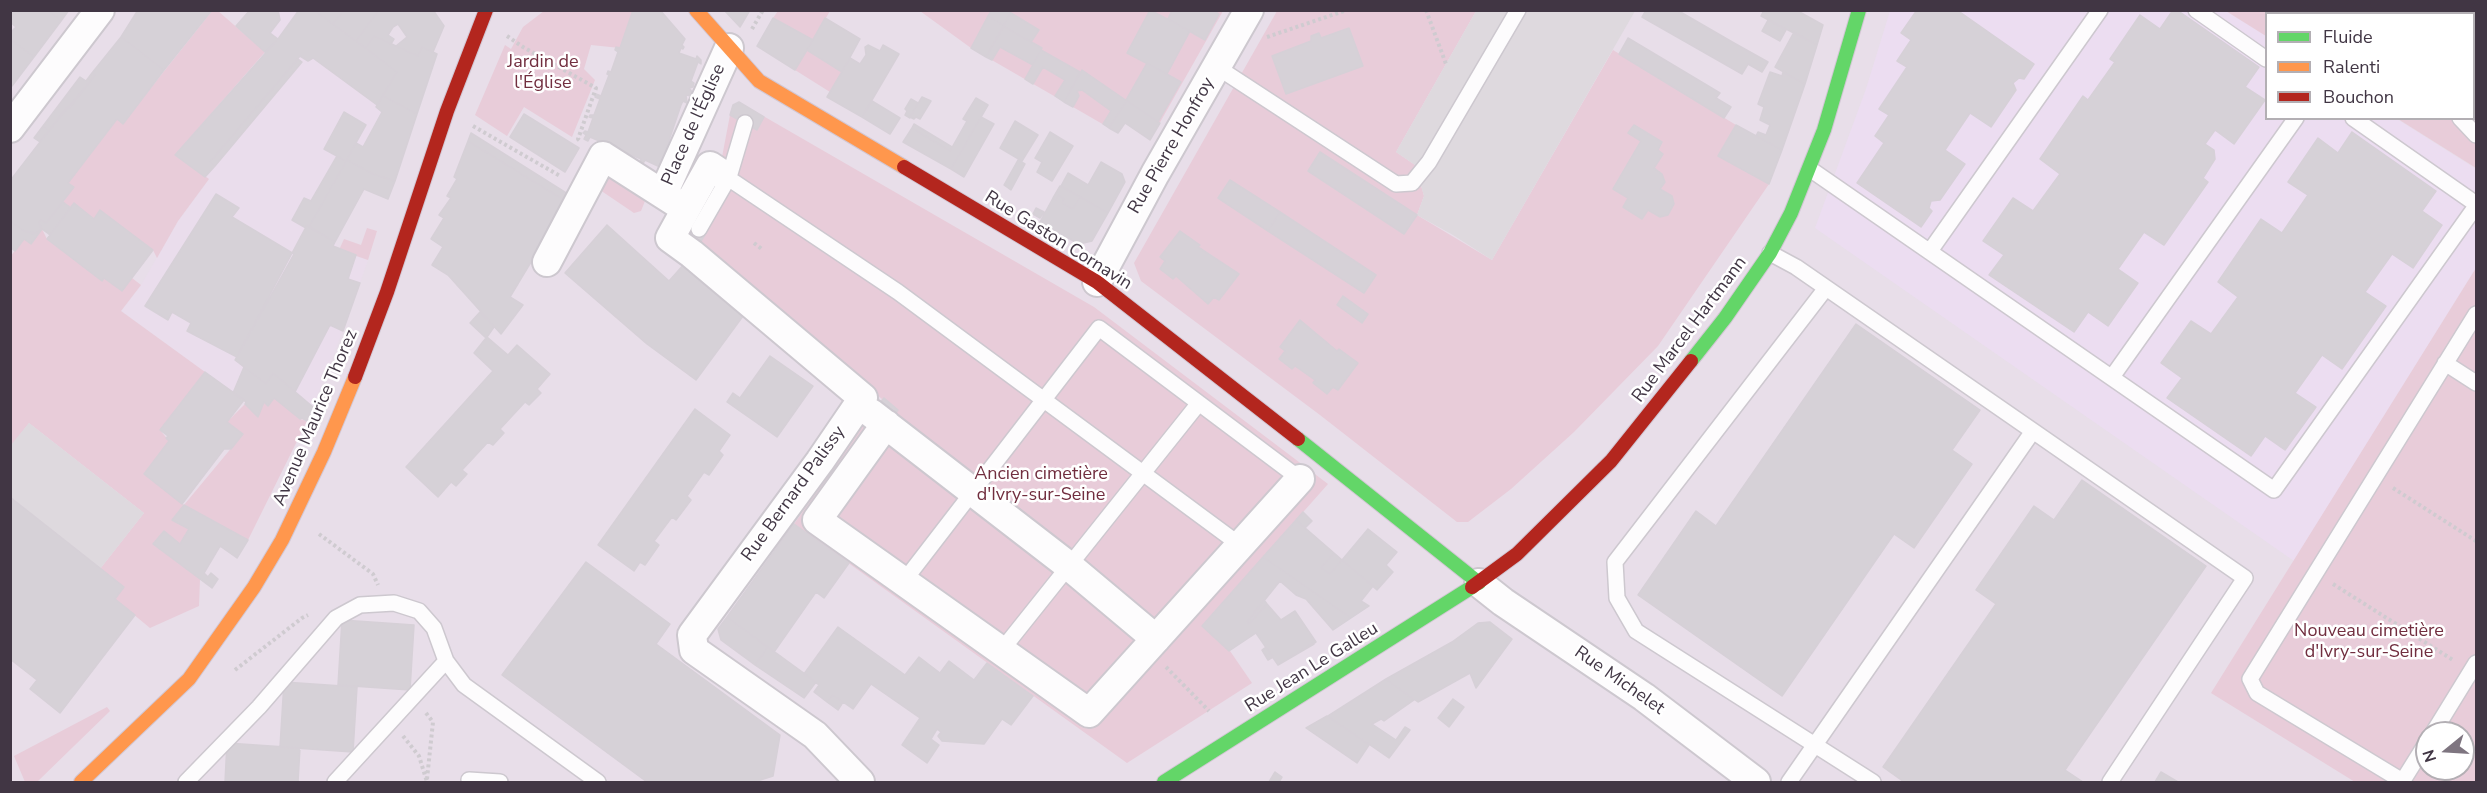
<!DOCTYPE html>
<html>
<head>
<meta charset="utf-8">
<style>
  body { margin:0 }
  #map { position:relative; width:2487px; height:793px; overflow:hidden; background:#efeaef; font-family:"Nunito Sans",sans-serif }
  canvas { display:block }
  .frame { position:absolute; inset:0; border:12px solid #413644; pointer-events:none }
  .legend { position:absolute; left:2265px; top:12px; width:210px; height:108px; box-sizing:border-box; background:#fff; border:2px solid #b3afb4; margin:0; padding:8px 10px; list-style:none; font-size:18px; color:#413644 }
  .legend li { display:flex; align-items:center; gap:12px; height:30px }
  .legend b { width:30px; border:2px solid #b3afb4 }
  .north { position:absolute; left:2415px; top:721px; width:60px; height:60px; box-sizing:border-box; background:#fff; border:2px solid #b3afb4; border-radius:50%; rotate:252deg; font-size:16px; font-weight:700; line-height:24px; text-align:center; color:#413644 }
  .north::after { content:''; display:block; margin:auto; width:21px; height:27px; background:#7e7580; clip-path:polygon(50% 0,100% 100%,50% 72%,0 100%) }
</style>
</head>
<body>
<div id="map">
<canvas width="2487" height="793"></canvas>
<div class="frame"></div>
<ul class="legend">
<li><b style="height:8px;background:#63d668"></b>Fluide</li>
<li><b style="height:8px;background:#ff974d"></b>Ralenti</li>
<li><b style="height:8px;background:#b3261e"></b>Bouchon</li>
</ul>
<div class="north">N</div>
</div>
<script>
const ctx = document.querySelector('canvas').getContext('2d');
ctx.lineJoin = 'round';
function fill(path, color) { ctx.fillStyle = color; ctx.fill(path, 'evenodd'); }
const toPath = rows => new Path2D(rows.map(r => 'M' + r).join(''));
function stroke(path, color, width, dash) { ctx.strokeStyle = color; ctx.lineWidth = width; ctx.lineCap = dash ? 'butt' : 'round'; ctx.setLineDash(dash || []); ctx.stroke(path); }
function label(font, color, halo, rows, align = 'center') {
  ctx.font = font + ' "Nunito Sans",sans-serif'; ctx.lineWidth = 5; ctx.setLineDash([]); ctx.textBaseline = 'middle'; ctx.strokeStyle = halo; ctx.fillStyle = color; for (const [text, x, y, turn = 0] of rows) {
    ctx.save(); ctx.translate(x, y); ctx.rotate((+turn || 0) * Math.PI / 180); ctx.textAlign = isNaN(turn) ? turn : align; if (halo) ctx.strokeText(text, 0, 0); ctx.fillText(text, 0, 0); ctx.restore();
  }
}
const residential = toPath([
  [11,11,2476,11,2476,782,11,782],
  [2266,14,2474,14,2474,118,2266,118],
  [2427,733,2463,733,2463,769,2427,769]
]);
const commercial = toPath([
  [1890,11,2226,11,2266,36,2266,118,2397,119,2476,169,2476,268,2294,561,1815,228,1866,89]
]);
const education = toPath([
  [250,11,314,11,397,72,376,107,382,112,363,147,356,143,309,226,335,242,339,250,368,260,349,315,313,407,266,384,244,367,233,393,121,311,141,285,178,221,208,180,175,155,265,52,236,26]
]);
const green = toPath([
  [212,11,218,11,265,52,175,155,209,179,178,221,157,258,153,250,100,211,94,219,74,204,71,208,63,202,74,187,68,183,117,119,123,123],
  [544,11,633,11,620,48,591,45,584,69,595,80,572,137,524,107,507,136,475,115,505,45,511,49,523,27],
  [778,11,830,11,813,40,773,18],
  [920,11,1223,11,1150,140,1125,123,1118,133,971,48],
  [1277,11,1476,11,1396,152,1415,165,1424,196,1417,215,1492,260,1613,50,1736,125,1719,156,1769,184,1658,346,1574,432,1511,489,1468,522,1457,522,1320,415,1141,281,1134,263],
  [2226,11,2476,11,2476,168,2398,119,2474,118,2474,14,2266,14,2266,36],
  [807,50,842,72,830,92,795,70],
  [739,102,1094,307,1328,484,1202,626,1230,651,1252,683,1127,763,794,524,882,399,698,247,722,157,730,115,733,105],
  [604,172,644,192,645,201,641,211,634,213,600,190],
  [367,228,377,231,368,260,339,250,344,239,361,245],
  [42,229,47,239,102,280,104,278,122,291,132,278,141,285,121,311,205,372,160,430,169,441,144,474,184,505,243,434,227,422,245,404,258,417,264,402,268,406,274,398,300,419,307,421,248,540,184,505,173,520,189,529,180,544,164,531,153,544,200,579,199,606,150,628,115,599,123,587,100,569,144,513,29,423,11,446,10,257,24,239,31,244],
  [2476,268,2476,782,2355,782,2211,693],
  [2427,733,2463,733,2463,769,2427,769],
  [107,707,110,711,37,782,25,782,14,756]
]);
const parking = toPath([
  [1476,11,1635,11,1492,260,1453,235,1417,215,1424,196,1415,165,1396,152],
  [29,423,144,513,100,569,11,497,10,446]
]);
const building = toPath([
  [10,10,48,10,61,21,34,57,10,39,10,33,16,27,10,22,10,10],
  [48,10,69,10,61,21,48,10],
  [138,10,212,10,164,70,121,37,138,10],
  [250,10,278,10,280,20,270,33,278,39,265,52,236,26,250,10],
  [299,10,314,10,397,72,377,105,313,58,308,61,300,56,210,162,215,166,205,177,175,155,278,39,299,10],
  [314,10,344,10,333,24,314,10],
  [344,10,379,10,356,41,333,24,344,10],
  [379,10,433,10,444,26,433,52,422,47,418,56,396,46,407,37,398,24,393,27,388,35,394,39,391,44,374,36,366,48,356,41,379,10],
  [633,10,660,10,685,39,682,45,684,47,683,49,681,48,679,53,696,59,697,56,701,60,701,64,698,62,691,81,694,83,693,87,689,88,693,93,692,96,686,95,687,103,683,101,681,105,660,167,645,160,642,165,639,164,641,159,590,137,588,141,584,139,586,135,583,133,585,131,588,132,593,118,589,117,590,115,594,115,600,99,595,97,596,94,601,96,609,75,607,74,608,71,611,72,618,52,615,50,616,47,620,48,633,10],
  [724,10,750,10,740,27,724,10],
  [992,10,1011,10,1004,26,988,16,992,10],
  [1150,10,1190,31,1167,74,1127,53,1150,10],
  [1172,10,1213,10,1219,14,1205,40,1168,19,1172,10],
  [1646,10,1675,10,1768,62,1762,72,1748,64,1742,74,1642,17,1646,10],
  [1675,10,1677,10,1753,54,1675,10],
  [1764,10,1796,10,1823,25,1817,45,1761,16,1764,10],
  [1917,10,1957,10,2034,64,2024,79,2019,78,2013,83,2016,90,1991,127,1970,113,1945,150,1965,164,1940,200,1931,201,1929,208,1932,211,1921,227,1857,183,1884,143,1875,136,1889,115,1879,109,1907,67,1897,61,1911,40,1901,33,1917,10],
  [2173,10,2177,10,2259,67,2245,87,2265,100,2234,144,2215,130,2205,144,2214,150,2215,159,2203,178,2208,182,2164,245,2144,232,2118,269,2138,283,2108,326,2088,312,2074,332,1989,275,2004,255,1983,241,2013,198,2033,211,2060,174,2040,159,2083,96,2088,100,2115,62,2110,59,2140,15,2160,29,2173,10],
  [2348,10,2406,10,2411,14,2352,14,2348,10],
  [1011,13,1039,30,1031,42,1003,26,1011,13],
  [988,16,1004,26,986,57,971,48,988,16],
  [773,18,813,40,795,70,757,46,773,18],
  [825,18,860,39,842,72,807,50,825,18],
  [1768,20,1786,30,1780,41,1762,31,1768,20],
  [1003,26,1042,48,1033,65,1000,47,992,60,986,57,1003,26],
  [1349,28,1363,66,1286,94,1272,56,1311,41,1311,36,1319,33,1321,38,1349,28],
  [1794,32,1817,45,1805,84,1775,67,1794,32],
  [374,36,418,56,422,47,437,54,417,114,383,96,397,72,366,48,374,36],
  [121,37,164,70,123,124,117,119,68,183,74,187,46,223,41,220,39,223,41,226,40,231,34,234,24,231,10,221,10,181,67,107,70,108,95,75,92,73,121,37],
  [1628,38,1720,93,1716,98,1731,107,1724,118,1619,54,1628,38],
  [10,39,34,57,12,86,10,84,10,39],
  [868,45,880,51,883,45,899,54,862,117,827,97,850,58,860,64,866,55,865,47,868,45],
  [1041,50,1080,72,1064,102,1055,96,1065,80,1043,67,1033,84,1025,79,1041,50],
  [298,59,302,62,215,166,210,162,298,59],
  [1147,63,1181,82,1158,122,1126,100,1147,63],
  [1082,70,1127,101,1109,128,1103,124,1111,111,1082,90,1077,91,1079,96,1073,107,1064,102,1082,70],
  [1770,72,1782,76,1783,72,1805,84,1782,150,1756,136,1758,132,1766,135,1770,125,1760,120,1764,107,1758,104,1770,72],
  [92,73,95,75,49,131,43,126,80,77,86,81,92,73],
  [383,96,417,114,395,181,373,174,347,160,356,143,363,147,382,112,376,107,383,96],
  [922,97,931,101,920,119,916,117,914,119,910,117,922,97],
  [976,98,988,105,951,169,903,142,912,128,950,151,967,121,963,119,976,98],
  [911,99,918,103,910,118,905,115,907,111,905,109,911,99],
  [872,101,900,118,890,134,862,117,872,101],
  [1127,101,1160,123,1150,140,1125,123,1118,133,1109,128,1127,101],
  [739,102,764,117,757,130,730,115,733,105,739,102],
  [344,112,366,125,346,161,324,149,344,112],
  [524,114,579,148,565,172,510,137,524,114],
  [981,117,994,124,964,177,951,169,981,117],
  [1015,121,1038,135,1022,161,1000,148,1015,121],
  [914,124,952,147,950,151,912,128,914,124],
  [1634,125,1662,142,1658,150,1663,154,1654,168,1662,174,1665,182,1660,189,1672,196,1674,204,1668,215,1660,217,1648,210,1642,219,1623,207,1628,198,1613,189,1641,141,1628,133,1634,125],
  [1736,125,1782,150,1769,184,1718,156,1736,125],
  [43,126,49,131,40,142,34,138,43,126],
  [1050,132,1073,146,1052,181,1037,172,1042,162,1035,158,1050,132],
  [2352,132,2436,191,2422,211,2442,225,2413,268,2392,254,2365,292,2386,306,2342,369,2322,355,2295,393,2316,407,2285,450,2265,436,2251,456,2167,398,2182,378,2161,363,2191,321,2211,334,2238,297,2218,282,2261,219,2282,233,2308,195,2288,182,2318,138,2338,153,2352,132],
  [471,133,571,196,567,202,468,141,471,133],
  [468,141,567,202,510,297,523,305,501,334,448,275,432,265,443,247,431,239,444,218,439,215,451,198,447,196,457,179,454,177,468,141],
  [1320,152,1417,215,1404,234,1308,171,1320,152],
  [337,156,346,161,309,227,307,225,306,228,292,220,304,198,311,201,337,156],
  [347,160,373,174,395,181,388,199,364,189,335,242,309,227,347,160],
  [1018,160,1025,164,1011,190,1004,185,1018,160],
  [1101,162,1122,174,1125,182,1108,213,1061,186,1068,173,1088,185,1101,162],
  [1230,180,1280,212,1268,231,1218,198,1230,180],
  [1060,186,1080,197,1073,209,1062,203,1064,199,1058,195,1056,200,1053,198,1060,186],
  [216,194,239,208,232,217,294,254,237,357,187,331,191,323,172,312,168,320,145,306,216,194],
  [1058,195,1064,199,1062,203,1073,209,1080,197,1108,213,1092,241,1079,244,1040,222,1053,198,1056,200,1058,195],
  [63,202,71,208,50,235,42,229,31,244,24,239,15,251,10,247,10,221,24,231,37,233,41,229,39,223,41,220,46,223,63,202],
  [74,203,94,219,100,210,153,250,122,291,104,278,102,281,47,239,74,203],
  [1036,208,1044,212,1040,218,1033,214,1036,208],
  [1280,212,1376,275,1364,293,1268,231,1280,212],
  [690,223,706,233,698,246,683,233,690,223],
  [307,225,335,242,333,246,356,255,348,279,360,283,343,331,330,325,295,392,273,373,266,384,235,360,307,225],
  [607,225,669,281,686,262,704,275,699,281,746,312,696,380,647,344,565,273,607,225],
  [1180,231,1200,245,1198,247,1239,274,1219,300,1214,297,1208,304,1176,276,1173,279,1160,269,1165,261,1160,257,1180,231],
  [1343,296,1368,314,1362,323,1337,305,1343,296],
  [480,312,494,327,487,337,508,355,517,345,550,374,537,389,541,393,529,405,525,402,500,429,504,433,493,445,488,442,462,470,467,474,456,486,451,482,438,497,406,467,493,371,474,353,486,338,470,323,480,312],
  [1300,320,1337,351,1339,349,1358,363,1338,390,1333,387,1327,394,1313,383,1315,380,1295,366,1292,369,1279,359,1285,351,1280,347,1300,320],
  [1856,324,1980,410,1952,450,1972,464,1914,548,1894,534,1782,696,1638,595,1696,511,1716,526,1856,324],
  [770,356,813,386,777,437,727,402,733,393,740,398,770,356],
  [244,367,266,384,273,373,313,407,307,421,302,418,300,419,274,398,268,406,264,402,258,417,245,404,246,402,233,393,244,367],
  [205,372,244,400,227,422,243,434,231,449,224,449,182,504,144,474,169,441,166,438,168,436,160,430,205,372],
  [884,398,898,410,891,419,876,408,884,398],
  [695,409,730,435,719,451,723,455,709,475,704,472,687,496,691,500,676,520,672,517,654,541,659,545,645,565,640,562,634,571,598,545,695,409],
  [2082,480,2206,566,2065,770,2083,782,1904,782,1883,767,1996,604,1976,590,2034,506,2054,520,2082,480],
  [10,497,124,587,115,599,135,615,60,713,30,689,37,680,10,659,10,497],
  [184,505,248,540,237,558,220,546,204,573,208,577,211,573,218,579,212,588,153,544,164,531,180,544,189,529,172,520,184,505],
  [1303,512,1312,521,1305,528,1296,520,1303,512],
  [1296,520,1334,553,1321,568,1330,574,1342,560,1373,586,1361,601,1369,606,1351,618,1263,557,1296,520],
  [794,524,849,563,824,598,816,592,774,652,727,617,794,524],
  [1368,529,1397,552,1386,565,1393,572,1377,590,1342,560,1368,529],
  [1334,553,1342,560,1330,574,1321,568,1334,553],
  [1263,557,1351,618,1333,630,1306,599,1296,595,1280,581,1247,622,1249,624,1267,604,1281,620,1295,611,1316,642,1278,665,1256,633,1229,651,1202,626,1263,557],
  [586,562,670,624,656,644,780,735,773,776,754,782,647,782,502,675,586,562],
  [1264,600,1267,604,1249,624,1247,622,1264,600],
  [727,617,768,647,755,665,721,640,718,629,727,617],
  [342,620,414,625,410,690,338,685,342,620],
  [1490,622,1512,639,1476,688,1470,673,1418,702,1386,679,1452,642,1478,623,1490,622],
  [838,627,905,675,919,657,940,673,949,661,974,680,987,663,1033,696,1011,725,1002,719,984,744,942,741,938,736,941,732,937,729,931,739,939,745,927,763,902,745,920,718,871,684,853,709,833,695,827,702,814,692,819,685,804,674,838,627],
  [1313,643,1314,644,1278,665,1313,643],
  [768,647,816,682,804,698,755,665,768,647],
  [1266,647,1273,657,1268,660,1262,650,1266,647],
  [1386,679,1414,700,1384,721,1381,719,1372,724,1396,740,1405,727,1410,730,1389,758,1328,716,1386,679],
  [284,682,357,687,353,752,280,747,284,682],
  [833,695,843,702,838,710,827,702,833,695],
  [1453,699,1464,707,1449,727,1438,718,1453,699],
  [1327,716,1369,745,1357,763,1306,728,1327,716],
  [227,743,300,748,298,782,225,782,227,743],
  [1275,772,1282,777,1279,782,1269,782,1275,772],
  [2161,772,2178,782,2155,782,2161,772]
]);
const path = toPath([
  [1426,10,1446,64],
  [752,29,763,10],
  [507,36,523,47,596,88,578,139,580,141],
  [1267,37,1344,11],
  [473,126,560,176],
  [754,243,763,250],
  [2393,488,2476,541],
  [319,534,373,574,378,585],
  [2333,584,2453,660],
  [1166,667,1209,711],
  [235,670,302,618,308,615],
  [426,713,433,722,427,779],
  [403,736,419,756,427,782]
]);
const lane = toPath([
  [2196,10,2266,59],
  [2308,10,2312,14],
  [1217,67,1396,184,1412,183,1429,162,1518,10],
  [2353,118,2476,204],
  [2460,118,2476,135],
  [1810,169,2274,490,2476,206],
  [722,174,898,292,1240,545],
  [699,229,729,177,745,123],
  [1930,251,2100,10],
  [1770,253,1796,267,2033,431,1789,782],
  [1826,288,1615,562,1617,598,1636,631,1873,782],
  [2445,363,2476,383],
  [2112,377,2296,118],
  [2033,431,2245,578,2110,782],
  [904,581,1099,328,1300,479],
  [1001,651,1199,403],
  [2433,733,2476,663],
  [469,780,500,782],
  [186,782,259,707,336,618,360,605,394,603,419,611,434,628,446,661,464,685,598,782],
  [335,782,446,661],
  [2402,782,2427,742],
  [2404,782,2257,693,2250,679,2476,314]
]);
const street = toPath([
  [10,128,100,10],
  [663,194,729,48],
  [686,209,670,238,692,254,863,398,820,461,692,635,694,650,815,735,860,782],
  [547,262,603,156,686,209,710,166,722,174],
  [1097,282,1155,174,1249,10],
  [871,413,1069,566,1156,639],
  [886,424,817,520,1089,713,1300,479],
  [1479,583,1503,602,1644,697,1756,782]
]);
const fast = toPath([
  [1691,361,1725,318,1770,253,1791,213,1824,130,1859,10],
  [1298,439,1479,583],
  [1164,782,1472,587]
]);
const slow = toPath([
  [696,10,759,81,904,167],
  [81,782,189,679,254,587,282,540,324,452,355,377]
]);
const jam = toPath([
  [904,167,1097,282,1298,439],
  [355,377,387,292,447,111,486,10],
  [1472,587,1517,554,1611,461,1691,361]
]);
const parkNames = [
  ["Jardin de",543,63],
  ["l'Église",543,84],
  ["Ancien cimetière",1041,475],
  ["d'Ivry-sur-Seine",1041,496],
  ["Nouveau cimetière",2369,632],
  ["d'Ivry-sur-Seine",2369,653]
];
const streetNames = [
  ["Place de l'Église",694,125,-66],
  ["Rue Pierre Honfroy",1172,146,-60],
  ["Rue Gaston Cornavin",1058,241,32],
  ["Rue Marcel Hartmann",1690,330,-53],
  ["Avenue Maurice Thorez",316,418,-67],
  ["Rue Bernard Palissy",794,494,-54],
  ["Rue Jean Le Galleu",1312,668,-32],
  ["Rue Michelet",1619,681,35]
];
fill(residential, '#e8dee9');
fill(commercial, '#ecddf1');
fill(education, '#eaddec');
fill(green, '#e8ccd9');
fill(parking, '#ded9de');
fill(building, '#d6d1d7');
stroke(building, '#d6d0d7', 1.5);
stroke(lane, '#cdc8cf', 18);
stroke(street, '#cdc8cf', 32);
stroke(fast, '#d2c7d4', 16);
stroke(slow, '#d2c7d4', 16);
stroke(jam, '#d2c7d4', 16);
stroke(path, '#cfcbd0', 4, [3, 3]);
stroke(lane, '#fdfcfd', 15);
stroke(street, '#fdfcfd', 28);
stroke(fast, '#63d668', 14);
stroke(slow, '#ff974d', 14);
stroke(jam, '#b3261e', 14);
label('18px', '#712e3f', '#fff', parkNames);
label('18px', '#413644', '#fff', streetNames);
</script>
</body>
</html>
